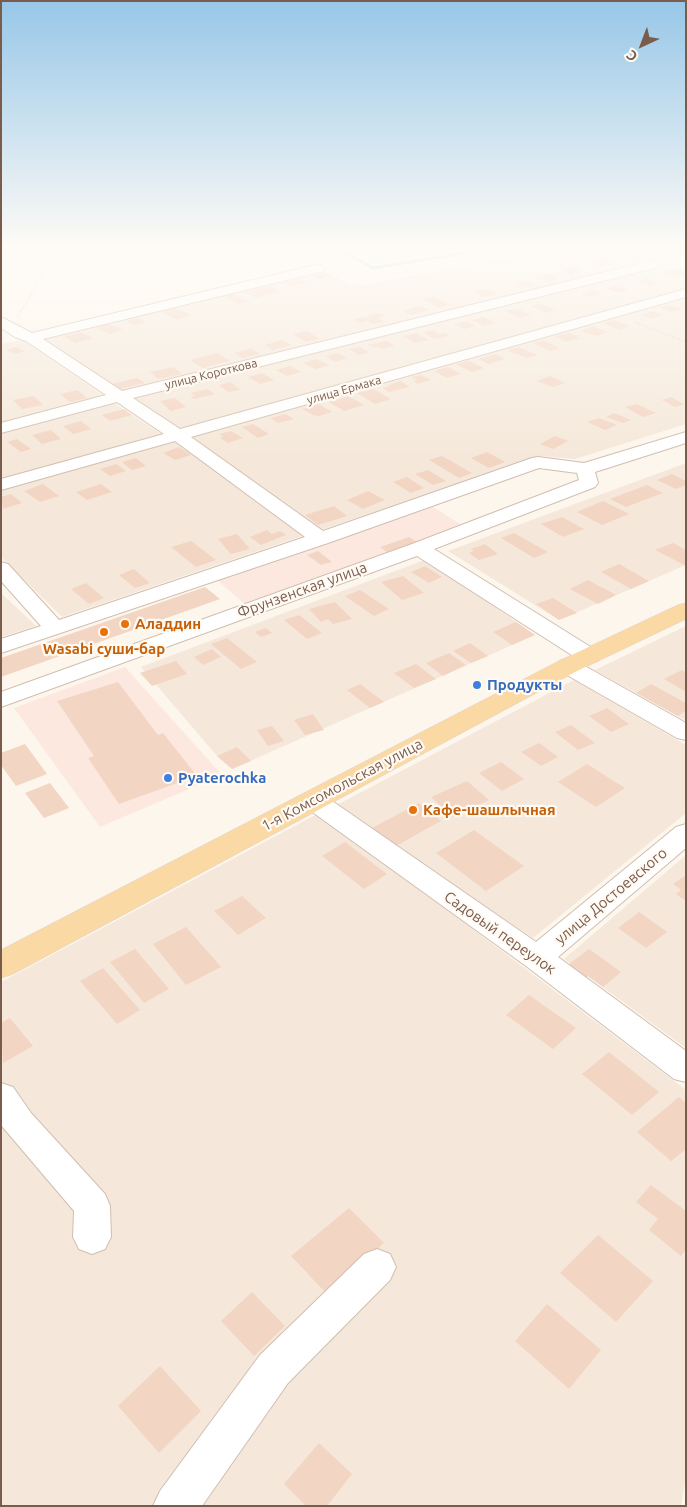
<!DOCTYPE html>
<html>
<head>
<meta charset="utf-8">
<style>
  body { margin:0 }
  #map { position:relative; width:687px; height:1507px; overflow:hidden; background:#fdf6ec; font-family:Ubuntu,sans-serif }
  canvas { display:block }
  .frame { position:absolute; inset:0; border:2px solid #7a5c4d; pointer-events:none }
  .north { position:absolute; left:617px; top:20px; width:50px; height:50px; -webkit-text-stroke:4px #fffaf3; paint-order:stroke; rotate:223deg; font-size:14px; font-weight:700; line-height:20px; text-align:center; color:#7a5c4d }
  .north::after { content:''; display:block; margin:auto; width:18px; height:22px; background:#7a5c4d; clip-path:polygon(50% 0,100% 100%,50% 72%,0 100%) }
</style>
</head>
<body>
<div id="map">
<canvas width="687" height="1507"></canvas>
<div class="frame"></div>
<div class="north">С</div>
</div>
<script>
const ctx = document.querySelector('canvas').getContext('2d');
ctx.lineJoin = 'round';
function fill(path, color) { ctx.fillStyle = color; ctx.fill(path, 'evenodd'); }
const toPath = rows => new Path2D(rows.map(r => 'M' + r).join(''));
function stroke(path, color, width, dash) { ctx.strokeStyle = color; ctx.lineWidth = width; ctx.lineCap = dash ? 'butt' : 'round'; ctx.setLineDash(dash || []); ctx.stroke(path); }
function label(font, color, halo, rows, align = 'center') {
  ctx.font = font + ' Ubuntu,sans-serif'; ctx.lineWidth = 4.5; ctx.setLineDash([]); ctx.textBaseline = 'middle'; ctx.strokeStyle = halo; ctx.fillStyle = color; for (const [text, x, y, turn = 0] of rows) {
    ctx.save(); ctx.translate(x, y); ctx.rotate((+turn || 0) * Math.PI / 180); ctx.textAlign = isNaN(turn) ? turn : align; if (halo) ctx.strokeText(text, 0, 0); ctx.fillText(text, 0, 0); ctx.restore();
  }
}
const residential = toPath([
  [568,247,621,247,653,256,647,262,122,391,39,336,322,271,351,284,362,285],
  [672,263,686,267,686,424,575,459,540,456,62,617,1,557,1,490,665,295,183,430,133,398],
  [22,340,104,396,1,424,1,344],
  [114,403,163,435,1,479,1,433],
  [686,463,686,565,559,620,448,551],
  [427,559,535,635,232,769,217,756,141,667],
  [1,593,36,626,1,637],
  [686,626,686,721,595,670],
  [574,680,686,745,686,813,533,938,333,807],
  [319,813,686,1090,686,1476,681,1506,1,1506,1,982],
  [686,855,686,1048,564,959]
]);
const commercial = toPath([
  [430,505,465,527,247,606,216,579],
  [125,667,222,775,100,827,14,708]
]);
const stream = toPath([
  [336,247,373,268,502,247],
  [664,247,686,257]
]);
const building = toPath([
  [628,252,644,259,632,262,615,255],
  [606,259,616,263,601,267,591,263],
  [574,267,584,271,570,275,560,270],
  [675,269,686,273,686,274,676,277,663,272],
  [326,273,333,276,318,279,312,275],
  [548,274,559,278,550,281,539,277],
  [300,279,307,283,291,286,284,282],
  [647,279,658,284,650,286,638,281],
  [527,282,535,285,522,288,514,284],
  [271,286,281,292,255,298,244,292],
  [616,286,628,290,618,293,606,288],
  [488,289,497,294,483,297,475,291],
  [594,290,603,294,590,297,581,294],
  [234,294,248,301,238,304,224,297],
  [434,297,450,305,439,308,423,299],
  [540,304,555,310,546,313,531,306],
  [670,305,682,309,672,312,660,308],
  [421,306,429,310,411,315,403,311],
  [175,308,192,315,178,320,162,312],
  [517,309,531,315,520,318,505,311],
  [652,311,663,315,652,319,642,315],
  [379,313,386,316,378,318,384,322,374,324,367,321,360,323,353,320],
  [484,317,495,323,483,326,472,320],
  [139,318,146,322,134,325,127,321],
  [614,320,630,326,619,330,603,323],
  [466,321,476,326,464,329,454,324],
  [107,324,123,329,111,334,95,328],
  [592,326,608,332,597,336,581,331],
  [432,330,439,334,445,333,449,336,434,339,423,332],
  [307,331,320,339,306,342,293,334],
  [80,332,93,338,76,343,64,337],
  [416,333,429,340,415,343,403,336],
  [570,333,581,338,566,342,555,336],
  [282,340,291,345,273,350,265,345],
  [543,340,559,348,550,351,533,343],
  [386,341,395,346,382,349,378,347,374,348,368,345],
  [16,347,25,351,15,354,6,350],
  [360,347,370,353,359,355,349,349],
  [518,347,537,355,527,358,507,350],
  [252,348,260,354,242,358,234,353],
  [217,353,230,361,203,368,190,360],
  [338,353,347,358,335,362,325,356],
  [495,354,505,359,489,364,478,359],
  [316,359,329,365,316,369,303,363],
  [469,361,484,368,471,372,456,364],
  [290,366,301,372,287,376,276,370],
  [174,367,182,374,158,379,150,372],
  [448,367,461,374,447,378,434,371],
  [262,373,274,380,260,384,248,377],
  [421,375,431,380,418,384,413,381,417,380,411,377],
  [550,376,565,383,553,387,537,381],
  [137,378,145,383,119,389,112,384],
  [401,381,410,387,389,392,383,388,390,386,388,385],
  [231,382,240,390,228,392,219,385],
  [207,389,215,394,194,399,190,397,195,396,190,393],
  [373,389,391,399,375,404,357,393],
  [77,390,87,398,70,402,60,394],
  [34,396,43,405,22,409,13,400],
  [349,396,364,405,344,411,329,402],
  [671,397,684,404,675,407,662,400],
  [175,398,186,407,171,411,160,401],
  [319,404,332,412,319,416,313,415,302,409],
  [637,404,656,413,643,417,625,407],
  [124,409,132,415,110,421,102,415],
  [614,413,631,420,623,423,606,417],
  [285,414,294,419,278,423,270,418],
  [599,418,617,425,605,430,587,422],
  [81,421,91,429,73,434,63,426],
  [253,424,269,434,258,438,242,427],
  [51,430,61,439,42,444,32,435],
  [231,431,243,438,228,443,220,438,224,437,219,434],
  [555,436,568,441,553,449,540,444],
  [17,439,31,449,21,452,7,442],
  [179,447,191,455,175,460,163,453],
  [487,452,505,462,489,468,471,458],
  [442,456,472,473,459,478,429,460],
  [136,458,146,466,132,470,122,462],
  [116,464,126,471,110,476,100,469],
  [428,470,446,481,433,485,415,474],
  [672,474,686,481,686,485,676,489,657,480],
  [407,477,424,488,411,493,393,482],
  [43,484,59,496,40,502,24,491],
  [101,484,112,492,87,500,76,492],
  [647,485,663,493,626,507,610,499],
  [368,491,385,500,363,509,347,500],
  [11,494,22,503,3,509,1,497],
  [603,501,629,514,602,525,577,512],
  [334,506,347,516,318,525,305,515],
  [562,517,584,529,563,537,541,524],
  [267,530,272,534,280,531,286,535,261,545,250,537],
  [514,533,548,552,534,558,501,538],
  [237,534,250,549,231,554,218,539],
  [409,537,417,542,388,553,380,547],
  [191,541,216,560,196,567,171,547],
  [673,543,686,550,686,566,655,550],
  [485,544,498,554,479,560,469,553,474,551,471,549],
  [318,551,332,562,321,565,307,555],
  [619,564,649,581,631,589,601,572],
  [425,566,442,577,429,583,411,572],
  [134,569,150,583,135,588,119,575],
  [403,576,424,593,402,600,381,582],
  [588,580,616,595,598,604,570,589],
  [86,583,104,598,89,604,71,589],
  [205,587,220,599,1,677,1,658],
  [360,590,389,609,374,616,345,596],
  [553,598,577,613,559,620,536,604],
  [335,602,352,619,333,624,328,619,321,622,309,609],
  [299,615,322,633,307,639,284,620],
  [516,622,535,635,512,645,493,632],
  [266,628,272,633,261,637,255,632],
  [227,638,257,662,241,669,211,644],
  [470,643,488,656,471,663,453,651],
  [212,649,221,657,203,665,194,657],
  [449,653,466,665,443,676,426,663],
  [176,661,187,674,152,686,140,673],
  [416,664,436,679,414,688,394,673],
  [682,670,686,672,686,692,664,679],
  [118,682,158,735,163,733,197,776,119,804,88,758,94,756,57,701],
  [360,684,384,702,370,708,347,690],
  [651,684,686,703,686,711,678,716,636,693],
  [607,708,629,724,611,732,589,716],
  [313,714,324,730,305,735,294,720],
  [571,725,595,743,578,750,555,732],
  [272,726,284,741,268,746,257,730],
  [539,743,558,757,541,766,521,752],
  [25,744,47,774,16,786,1,765,1,753],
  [237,747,251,761,232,769,217,756],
  [501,762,524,779,502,791,479,773],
  [587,764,625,788,596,807,558,782],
  [467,781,489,800,453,817,431,797],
  [50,783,69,808,44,818,25,793],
  [419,803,441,821,394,847,372,828],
  [474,830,524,866,486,891,436,853],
  [345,842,387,874,364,889,322,856],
  [686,875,686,901,676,894,681,890,673,884],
  [242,896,266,918,238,935,214,911],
  [639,912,667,932,646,948,618,928],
  [186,927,221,967,186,985,153,944],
  [135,949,169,989,144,1003,110,962],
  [589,949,621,972,603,987,588,976,575,987,557,973],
  [103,968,140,1010,117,1024,80,981],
  [529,995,576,1028,553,1049,506,1015],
  [10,1018,33,1046,3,1063,1,1023],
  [609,1052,659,1092,632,1115,582,1074],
  [679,1097,686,1103,686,1149,671,1161,637,1132],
  [651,1185,686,1211,686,1250,681,1256,649,1230,658,1219,636,1202],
  [349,1208,384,1243,326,1293,291,1256],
  [598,1235,653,1281,616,1322,560,1273],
  [252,1292,285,1326,254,1356,221,1321],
  [547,1304,601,1350,569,1389,515,1341],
  [160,1366,201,1411,159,1453,118,1406],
  [319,1443,352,1474,327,1506,306,1506,284,1484]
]);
const path = toPath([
  [18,316,59,247],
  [635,322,686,342]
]);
const minor = toPath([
  [654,260,660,264,659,267,133,398,180,429,686,289,686,297,191,437,323,531,532,458,538,457,584,463,686,432,686,443,595,472,598,483,595,487,434,549,597,651,600,656,597,661,589,663,581,661,417,556,1,707,1,692,412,544,579,480,577,473,539,468,328,543,1,653,1,639,41,626,1,581,1,562,8,564,59,620,305,537,175,441,1,490,1,479,164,434,117,402,1,433,1,423,106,395,26,341,15,337,1,328,1,317,32,333,319,264,325,268,324,271,43,339,122,391,654,260],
  [568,659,576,661,686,723,686,740,677,738,560,671,557,666,560,661,568,659],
  [313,791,322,794,536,942,676,827,686,824,686,848,558,957,686,1051,686,1082,674,1079,526,966,304,806,300,800,304,794,313,791],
  [1,1083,13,1087,31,1113,105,1194,110,1206,111,1237,105,1249,92,1254,79,1249,73,1237,74,1211,1,1125,1,1083],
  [377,1249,390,1254,396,1267,390,1280,288,1383,202,1506,153,1506,160,1491,260,1355,364,1254,377,1249]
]);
const major = toPath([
  [686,603,686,619,577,671,13,974,1,978,1,950,559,661,678,605,686,603]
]);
const markers = [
  [125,624,5,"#e8710a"],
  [104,632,5,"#e8710a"],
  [477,685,5,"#3f7fe0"],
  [168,778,5,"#3f7fe0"],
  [413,810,5,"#e8710a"]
];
const farStreetnames = [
  ["улица Короткова",211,374,-14],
  ["улица Ермака",344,390,-16]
];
const streetNames = [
  ["Фрунзенская улица",302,590,-20],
  ["1-я Комсомольская улица",342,785,-28],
  ["улица Достоевского",611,896,-40],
  ["Садовый переулок",500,933,35]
];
const foodNames = [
  ["Аладдин",135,624],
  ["Wasabi суши-бар",104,649,"center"],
  ["Кафе-шашлычная",423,810]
];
const shopNames = [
  ["Продукты",487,685],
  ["Pyaterochka",178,778]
];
fill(residential, '#f5e8da');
fill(commercial, '#fde8e0');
stroke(stream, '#a5d3da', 3);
fill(building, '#f3d5c3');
stroke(minor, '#d1beb0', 2);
stroke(major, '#dad1cd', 1);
stroke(path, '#d9b8a5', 2, [0.5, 2]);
fill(minor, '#fff');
fill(major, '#fbd9a5');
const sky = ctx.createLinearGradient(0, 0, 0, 458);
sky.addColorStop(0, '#97c7e8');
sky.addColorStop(0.54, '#fefbf6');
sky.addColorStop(1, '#fefbf600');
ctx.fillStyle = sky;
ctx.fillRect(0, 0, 687, 458);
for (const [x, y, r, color] of markers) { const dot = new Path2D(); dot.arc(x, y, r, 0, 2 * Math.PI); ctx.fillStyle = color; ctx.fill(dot); stroke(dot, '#fffaf3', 2); }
label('12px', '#7a5c4d', '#fffaf3', farStreetnames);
label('15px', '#7a5c4d', '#fffaf3', streetNames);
label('bold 15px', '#c56008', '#fffaf3', foodNames, 'left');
label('bold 15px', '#366cbe', '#fffaf3', shopNames, 'left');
</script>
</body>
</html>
